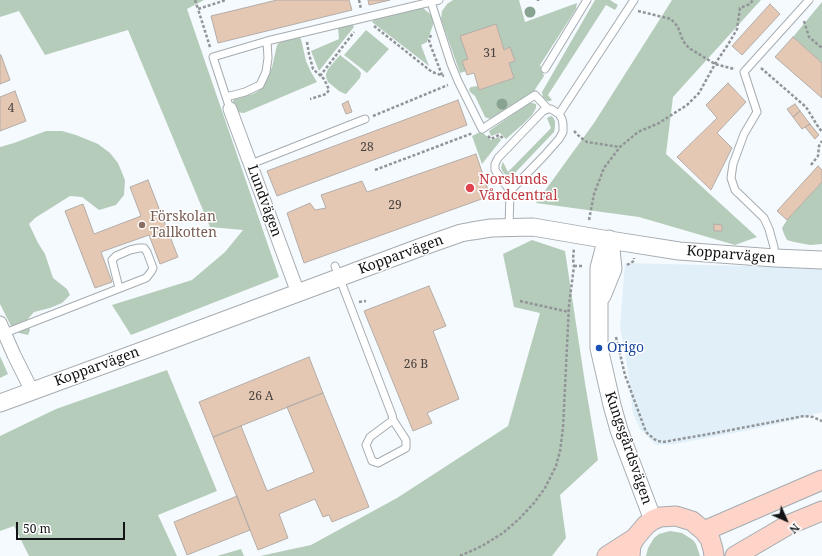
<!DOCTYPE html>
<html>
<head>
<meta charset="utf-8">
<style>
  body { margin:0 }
  #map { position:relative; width:822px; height:556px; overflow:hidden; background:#f4fafe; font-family:"Noto Serif",serif }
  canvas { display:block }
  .north { position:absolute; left:766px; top:500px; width:40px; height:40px; -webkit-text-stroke:3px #fff; paint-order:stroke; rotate:135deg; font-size:11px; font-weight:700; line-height:16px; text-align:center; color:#111315 }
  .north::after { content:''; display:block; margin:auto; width:14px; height:18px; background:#111315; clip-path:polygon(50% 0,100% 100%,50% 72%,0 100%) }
  .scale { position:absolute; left:16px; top:522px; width:109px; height:18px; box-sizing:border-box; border:2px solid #111315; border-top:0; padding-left:5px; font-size:12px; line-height:14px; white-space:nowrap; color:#111315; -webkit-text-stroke:3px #fff; paint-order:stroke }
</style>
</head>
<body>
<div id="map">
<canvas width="822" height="556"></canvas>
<div class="north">N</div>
<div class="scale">50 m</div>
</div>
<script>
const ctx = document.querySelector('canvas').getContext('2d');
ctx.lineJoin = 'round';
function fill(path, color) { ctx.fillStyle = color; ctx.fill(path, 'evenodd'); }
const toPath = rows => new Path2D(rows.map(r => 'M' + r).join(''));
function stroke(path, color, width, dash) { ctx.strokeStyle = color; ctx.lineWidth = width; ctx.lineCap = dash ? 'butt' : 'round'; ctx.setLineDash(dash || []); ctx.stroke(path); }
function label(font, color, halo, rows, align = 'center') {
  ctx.font = font + ' "Noto Serif",serif'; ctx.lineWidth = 3; ctx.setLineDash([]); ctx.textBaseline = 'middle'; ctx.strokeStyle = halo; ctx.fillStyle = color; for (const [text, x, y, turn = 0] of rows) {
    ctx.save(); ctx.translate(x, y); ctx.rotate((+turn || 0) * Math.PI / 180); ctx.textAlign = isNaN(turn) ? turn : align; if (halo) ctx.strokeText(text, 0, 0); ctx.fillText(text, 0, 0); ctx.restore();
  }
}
const built = toPath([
  [625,263,822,268,822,412,794,420,749,430,675,444,656,445,640,429,633,413,627,365,620,326]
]);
const green = toPath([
  [0,0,204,0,187,9,279,277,131,335,112,305,192,280,225,252,243,230,210,227,128,30,45,55,19,11,0,17],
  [453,0,519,0,525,22,577,3,576,9,540,65,544,76,534,91,496,117,491,119,487,118,485,117,475,96,470,92,469,89,471,87,478,86,479,90,514,78,509,63,515,61,510,48,504,50,496,24,468,59,466,71,460,73,441,19,442,11,447,4],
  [595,0,610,0,618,5,615,10,606,5,548,95,552,100,550,101,547,101,543,98,542,92],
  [672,0,761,0,673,97,666,154,757,237,735,245,639,217,536,203,594,123],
  [822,2,822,63,793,37],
  [423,8,430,14,433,19,433,25,427,42,421,45,429,66,372,22,375,18],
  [349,23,353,25,354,27,319,71,311,51,339,39,338,28],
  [366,30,389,49,367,73,344,55],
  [300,37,302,43,306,61,311,72,317,82,244,113,234,112,233,100,235,98,253,94,258,91,265,84,272,67,277,45,281,41,288,39],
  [340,55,358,69,361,73,360,78,346,94,343,93,339,91,328,82,326,77,326,74,328,69],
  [529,103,532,103,536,104,536,108,532,115,523,124,506,139,500,133,491,136,489,131],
  [551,116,553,117,555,121,555,127,554,132,512,176,510,177,506,175,503,172,501,168,502,164,503,162,508,172,551,128,547,118],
  [46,131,62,131,76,135,98,144,110,153,118,163,125,180,124,195,116,205,99,210,82,197,70,196,35,218,29,224,38,243,45,254,53,278,67,289,70,295,62,303,50,308,34,312,27,320,30,330,28,335,19,333,12,328,0,304,0,147,14,143],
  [482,131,484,134,491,140,499,137,501,140,482,164,472,136],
  [822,182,822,244,810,245,794,242,787,240,784,234,782,228,787,220],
  [532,240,565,251,585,383,598,460,560,495,566,538,552,556,260,556,311,545,397,498,508,426,540,313,514,307,503,254],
  [0,356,8,374,0,378],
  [167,370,217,491,158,515,177,556,29,556,14,526,0,531,0,436,56,409],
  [670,531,682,533,693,540,696,544,700,556,646,556,648,548,654,538,659,534],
  [241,549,244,556,217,556]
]);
const building = toPath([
  [277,0,349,0,352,10,218,43,211,16,277,0],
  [368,0,390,0,369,5,368,0],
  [770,4,780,14,742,55,732,46,770,4],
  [496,24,504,50,510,47,515,61,509,63,514,78,479,90,474,73,467,75,462,61,468,59,460,36,496,24],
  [793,37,822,63,822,98,775,57,793,37],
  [0,55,1,55,10,80,0,84,0,55],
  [728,83,746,102,717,133,732,148,711,190,677,157,717,118,706,105,728,83],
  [15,91,26,121,0,131,0,97,15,91],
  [458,100,467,125,277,196,267,171,458,100],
  [348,101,352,112,346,114,342,104,348,101],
  [795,104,800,111,793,117,787,109,795,104],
  [800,111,810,124,802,129,793,117,800,111],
  [810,124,819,135,815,139,805,127,810,124],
  [476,154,490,196,304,263,287,213,310,203,315,210,326,208,321,195,362,181,367,192,476,154],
  [818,166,822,170,822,182,787,220,777,211,818,166],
  [148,180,178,257,160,264,149,235,101,252,112,282,95,288,65,211,83,204,94,234,141,216,130,187,148,180],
  [714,224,722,225,722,231,714,231,714,224],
  [429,286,446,326,433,331,459,399,427,413,432,423,413,431,364,311,429,286],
  [309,357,323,393,213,437,199,402,309,357],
  [323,393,369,507,332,522,329,515,323,517,315,499,279,514,288,538,258,550,213,437,241,426,267,491,314,472,287,407,323,393],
  [237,496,250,530,187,555,174,522,237,496]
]);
const path = toPath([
  [195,0,198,9],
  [359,0,361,9],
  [538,1,538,0],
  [638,11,671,19,678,27,683,41,689,48,715,64,734,69],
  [804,21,809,37,822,48],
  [374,26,432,72,444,76],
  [431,35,429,40,430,44,442,75],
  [307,42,309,54,313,69,324,79,327,85,329,90,326,94,310,99],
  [210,47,198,9,226,0],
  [761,68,806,107,817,125,822,132],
  [320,76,354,32],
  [373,116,448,85],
  [574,131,580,137,587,142,620,147],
  [488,136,491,139,499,135,504,139],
  [811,165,818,156,819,146,822,141],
  [375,170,473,133],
  [589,220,594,194,604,168,620,147,638,132,659,123,687,105,699,93,715,64,729,43,737,29,740,8,750,4,753,0],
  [627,265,634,261,634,258],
  [574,266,584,266],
  [520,301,569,312],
  [359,302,366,301],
  [616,337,625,375,646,432,654,439,658,441,663,442,715,433,804,416,813,417,822,421],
  [460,556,482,546,503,533,519,519,534,503,545,488,556,466,560,451,563,428,569,305,574,266,573,259,574,248]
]);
const service = toPath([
  [431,2,451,64,458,81,482,129,535,95,548,109],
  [545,69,587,0],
  [226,97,245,92,260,85,266,72,268,58,267,41],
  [230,109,213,57,267,41,439,0],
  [559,114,634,0],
  [251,164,365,119],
  [509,227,510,191,495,170,495,164,498,158,543,111,548,109,551,109,559,114,562,119,563,124,563,132,559,139,543,157,510,191],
  [775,258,774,247,769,229,764,218,735,190,731,178,733,164,744,134,757,112,744,72,809,0],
  [335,266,392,415,393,420,406,440,406,448,378,463,372,461,366,445,370,437,393,420],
  [5,333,146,278,151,272,153,268,147,252,144,248,139,248,130,250,116,256,112,260,119,288]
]);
const minor = toPath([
  [230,109,298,293],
  [0,323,14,355,32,391]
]);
const tertiary = toPath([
  [609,239,604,249,599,268,599,348,612,405,619,430,653,520],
  [602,296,613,269,611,249,609,241],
  [0,403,174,339,424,246,461,233,472,231,491,228,533,227,603,239,679,251,775,258,822,260]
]);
const secondary = toPath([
  [704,531,822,480],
  [607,556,635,538],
  [630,556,631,545,635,538,646,525,653,520,660,517,676,516,692,521,704,531,710,539,713,549,714,556],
  [735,556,788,525,822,511]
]);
const trees = [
  [530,12],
  [502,104]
];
const markers = [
  [470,188,5,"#e0444e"],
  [142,225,4,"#8d6e63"],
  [599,348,4,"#1a4fb4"]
];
const numberNames = [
  ["31",490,54],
  ["4",11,109],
  ["28",367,148],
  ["29",395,206],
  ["26 B",416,365],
  ["26 A",261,397]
];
const healthNames = [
  ["Norslunds",479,180],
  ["Vårdcentral",479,196]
];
const streetNames = [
  ["Lundvägen",264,201,70],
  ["Kopparvägen",401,255,-20],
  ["Kopparvägen",731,255,5],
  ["Kopparvägen",97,367,-20],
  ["Kungsgårdsvägen",628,448,71]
];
const educationNames = [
  ["Förskolan",150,217],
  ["Tallkotten",150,233]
];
const transitNames = [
  ["Origo",607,348]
];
fill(built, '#e1eff9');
fill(green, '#b6ccba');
fill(building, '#e4c8b4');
stroke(building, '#b3aca8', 1);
stroke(service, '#a5acb1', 9);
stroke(minor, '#a5acb1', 15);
stroke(tertiary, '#a5acb1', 19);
stroke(secondary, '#a5acb1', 21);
stroke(path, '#919598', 2.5, [3, 2]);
stroke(service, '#fff', 7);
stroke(minor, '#fff', 13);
stroke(tertiary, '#fff', 17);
stroke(secondary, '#fed4c9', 19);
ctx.fillStyle = '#89a392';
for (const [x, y] of trees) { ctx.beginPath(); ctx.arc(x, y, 5.5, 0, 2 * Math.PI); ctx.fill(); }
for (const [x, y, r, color] of markers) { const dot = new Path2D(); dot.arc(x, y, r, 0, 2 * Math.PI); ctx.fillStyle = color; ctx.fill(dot); stroke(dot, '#fff', 1.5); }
label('12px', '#46403d', null, numberNames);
label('14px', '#be3a42', '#fff', healthNames, 'left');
label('14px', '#111315', '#fff', streetNames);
label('14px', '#785e54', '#fff', educationNames, 'left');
label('14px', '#164399', '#fff', transitNames, 'left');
</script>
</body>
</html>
